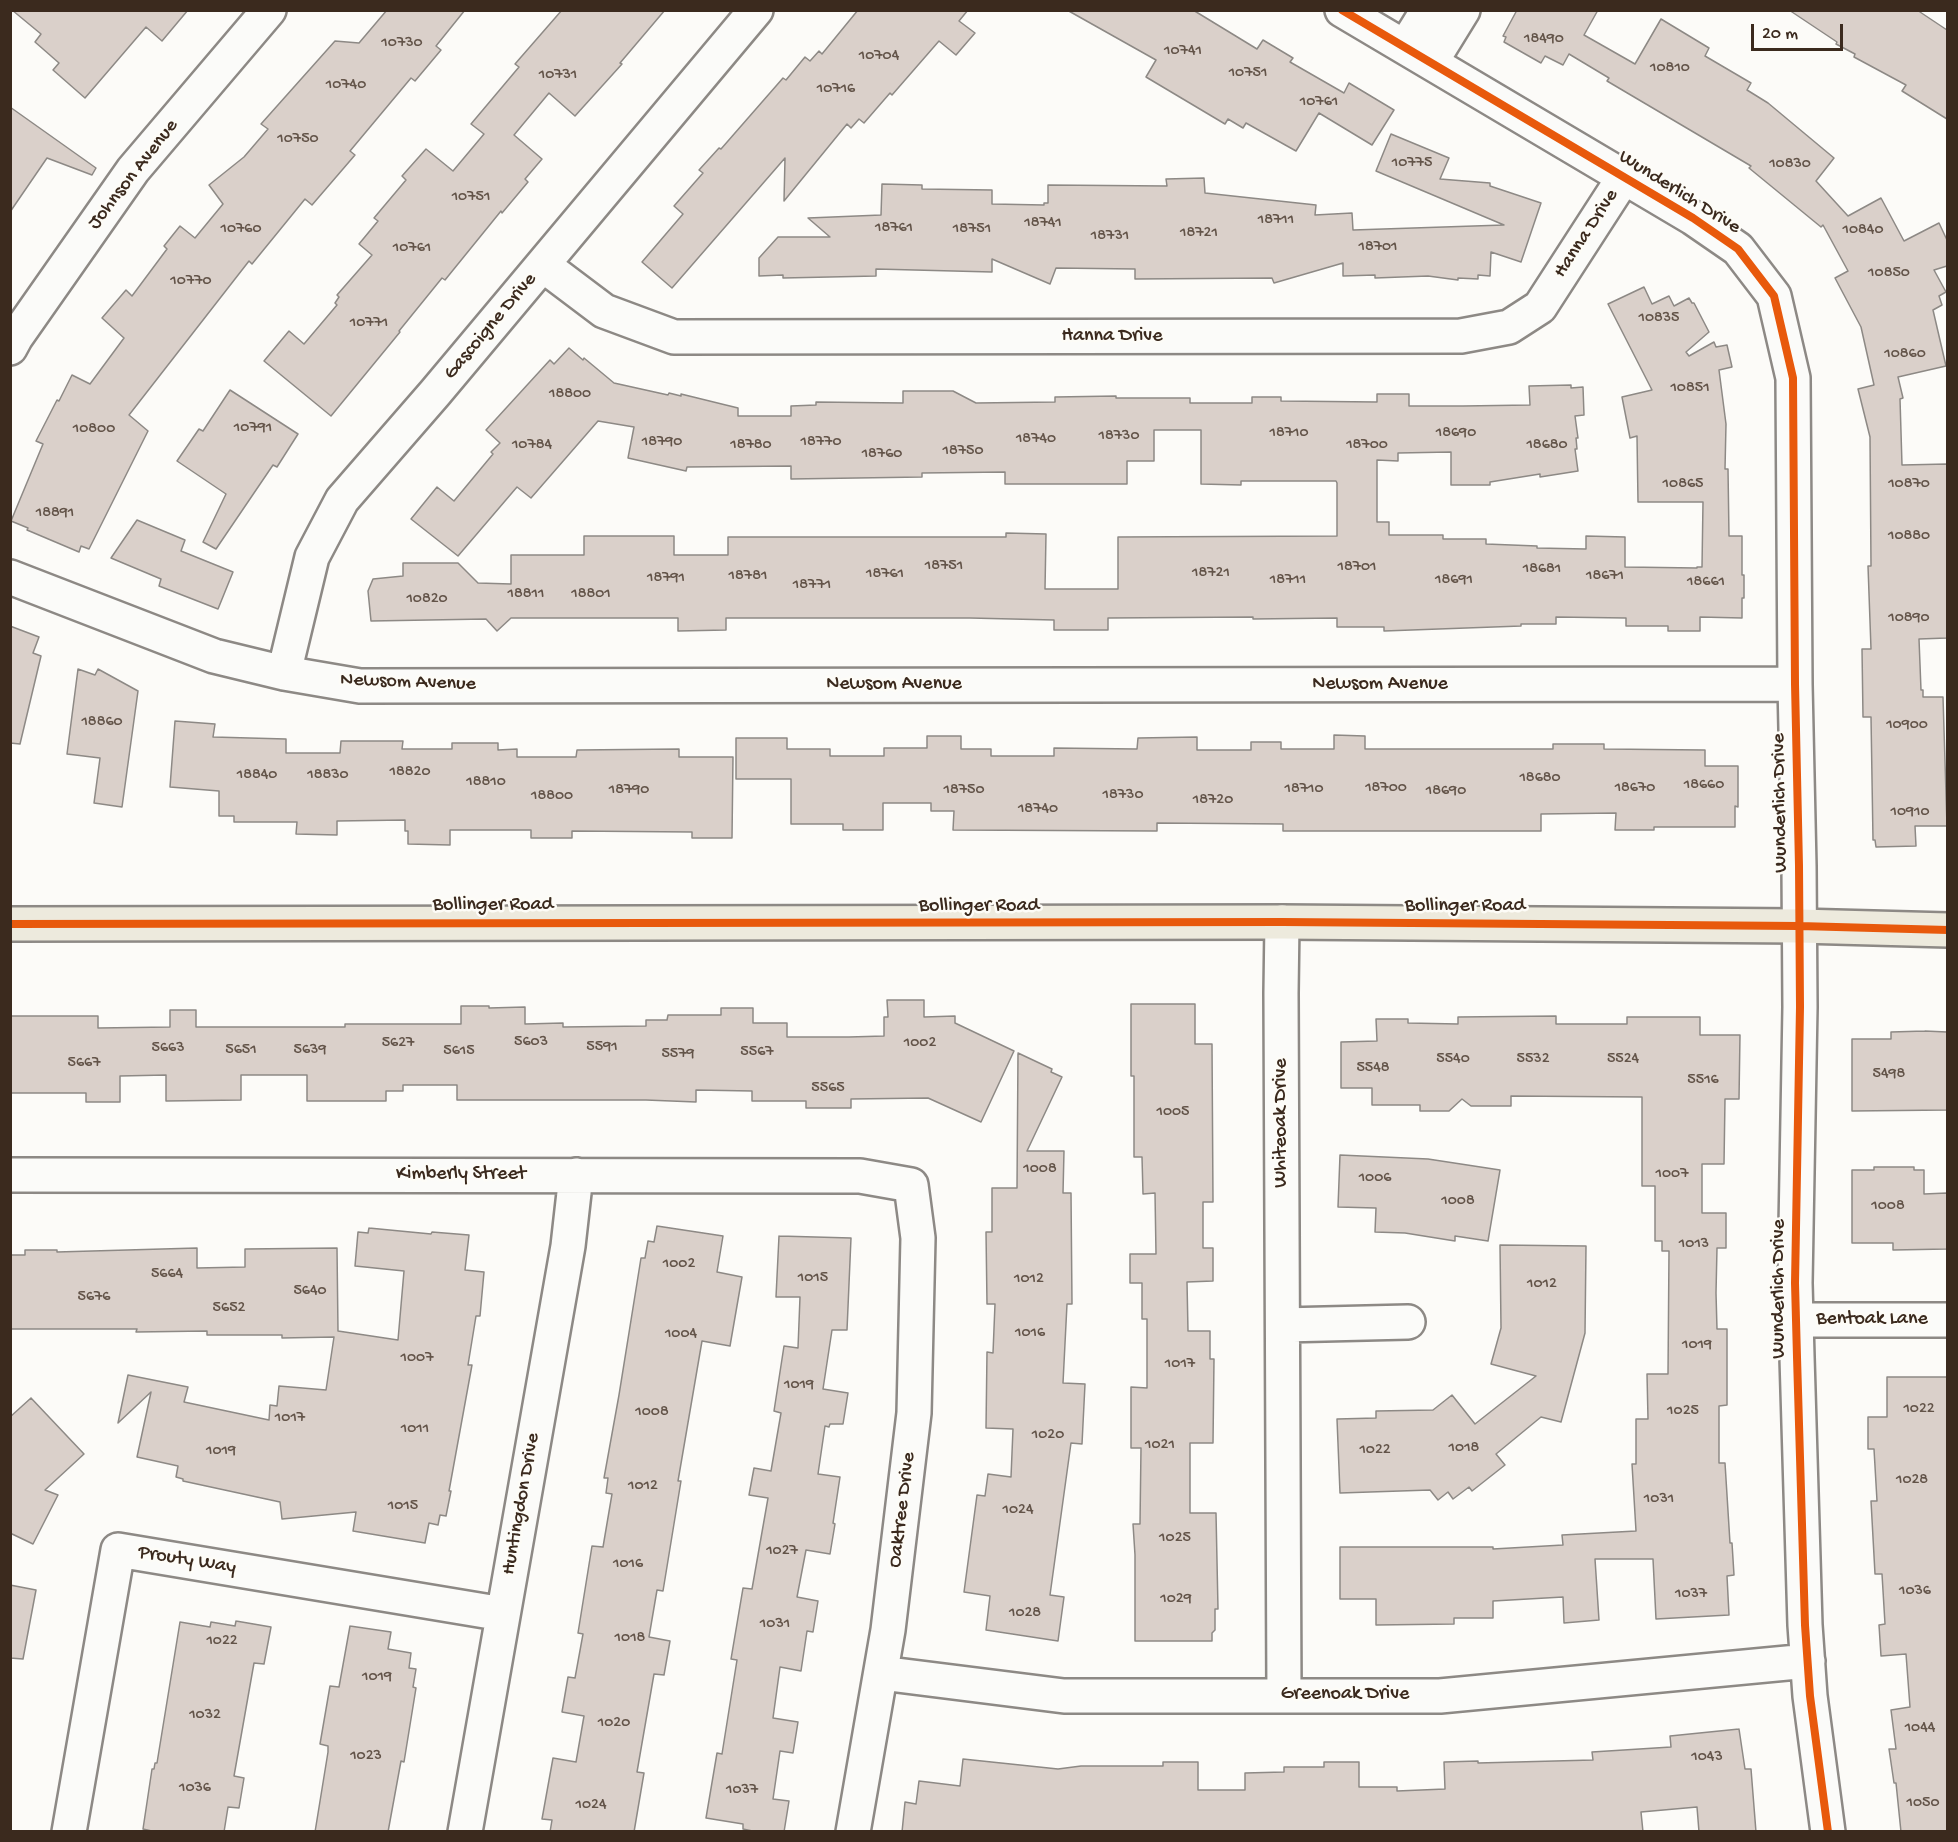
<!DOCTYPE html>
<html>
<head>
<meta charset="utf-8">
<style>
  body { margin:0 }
  #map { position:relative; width:1958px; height:1842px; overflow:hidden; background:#fcfbf8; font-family:"Gochi Hand",sans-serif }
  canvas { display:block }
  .frame { position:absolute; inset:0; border:12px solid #3b2a1e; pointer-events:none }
  .scale { position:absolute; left:1751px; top:24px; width:92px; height:27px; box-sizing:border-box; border:3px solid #3b2a1e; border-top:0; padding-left:8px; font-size:18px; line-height:21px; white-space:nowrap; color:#3b2a1e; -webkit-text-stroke:4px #fdfcf7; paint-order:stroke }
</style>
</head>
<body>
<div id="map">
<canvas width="1958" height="1842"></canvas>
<div class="frame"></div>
<div class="scale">20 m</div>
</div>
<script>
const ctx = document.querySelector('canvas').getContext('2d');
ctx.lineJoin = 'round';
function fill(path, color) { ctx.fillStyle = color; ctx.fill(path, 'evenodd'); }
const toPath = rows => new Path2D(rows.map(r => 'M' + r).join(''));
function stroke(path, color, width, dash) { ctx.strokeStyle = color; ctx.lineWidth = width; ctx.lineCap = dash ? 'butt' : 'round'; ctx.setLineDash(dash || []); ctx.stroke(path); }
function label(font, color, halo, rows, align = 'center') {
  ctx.font = font + ' "Gochi Hand",sans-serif'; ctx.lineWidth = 5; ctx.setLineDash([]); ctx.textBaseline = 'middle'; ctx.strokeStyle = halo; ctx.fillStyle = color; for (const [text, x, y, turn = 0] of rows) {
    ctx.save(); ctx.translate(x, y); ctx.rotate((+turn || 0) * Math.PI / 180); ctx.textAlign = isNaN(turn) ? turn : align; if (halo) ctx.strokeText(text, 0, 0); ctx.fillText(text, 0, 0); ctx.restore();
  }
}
const building = toPath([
  [12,10,188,10,162,41,146,27,85,98,53,70,59,63,35,42,41,34,12,10],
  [387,10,465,10,436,46,441,50,415,81,411,78,350,151,355,155,312,205,305,199,252,264,249,261,129,415,148,431,89,549,81,546,79,552,27,530,28,528,11,521,43,444,36,441,57,400,59,401,72,375,90,384,124,338,102,318,126,290,132,296,167,249,164,246,180,226,195,238,223,204,209,185,244,157,268,129,261,124,335,41,359,43,387,10],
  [562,10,665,10,620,63,622,64,575,116,549,93,514,135,542,159,525,179,528,182,502,213,501,211,445,280,442,278,399,331,400,332,331,416,264,361,289,331,304,344,337,305,335,303,339,297,337,295,372,255,359,244,378,221,374,218,406,180,402,176,426,149,453,171,484,134,471,124,519,67,515,64,562,10],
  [858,10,968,10,959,21,975,33,956,55,939,41,892,95,890,93,864,123,859,119,851,128,847,124,784,201,785,158,672,288,642,262,683,214,674,206,703,173,699,170,719,148,721,149,783,78,786,80,805,57,810,61,819,51,822,54,858,10],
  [1067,10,1193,10,1257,49,1263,40,1293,58,1290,62,1344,93,1349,83,1394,110,1372,145,1319,113,1296,151,1246,123,1243,128,1228,119,1225,124,1146,77,1156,60,1067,10],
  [1517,10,1598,10,1584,35,1635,64,1661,19,1709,48,1705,56,1751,83,1747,90,1768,103,1834,158,1816,181,1848,216,1881,198,1904,241,1939,223,1947,240,1947,266,1934,270,1946,292,1939,296,1942,305,1933,310,1946,366,1898,377,1903,398,1900,399,1902,465,1947,464,1947,638,1919,639,1921,690,1923,690,1923,697,1943,697,1947,826,1915,826,1916,846,1876,847,1875,840,1873,840,1871,717,1863,717,1862,649,1871,649,1868,566,1871,566,1870,437,1858,389,1874,385,1861,327,1835,278,1848,271,1823,225,1821,227,1749,168,1751,166,1607,81,1609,78,1569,54,1563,65,1545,56,1541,63,1504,42,1506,37,1503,36,1517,10],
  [1789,10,1917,10,1947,30,1947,119,1902,91,1906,85,1854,57,1855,54,1836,44,1837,42,1789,10],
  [10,107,96,168,92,175,47,158,10,212,10,107],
  [1391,134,1449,158,1440,179,1490,183,1490,186,1541,203,1521,262,1491,252,1490,276,1478,275,1478,279,1458,278,1458,280,1428,276,1375,278,1375,275,1343,276,1343,263,1274,283,1272,278,1135,279,1135,269,1056,268,1050,284,992,259,992,272,876,269,876,276,783,278,783,275,759,276,759,258,778,237,830,237,808,218,881,215,882,184,922,185,922,189,992,190,992,204,1044,205,1044,203,1048,203,1048,185,1167,186,1166,179,1204,178,1205,193,1316,205,1315,215,1352,213,1353,230,1504,225,1376,171,1391,134],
  [1644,287,1652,304,1669,296,1674,306,1689,298,1692,303,1694,303,1709,332,1686,352,1689,356,1714,342,1716,347,1727,345,1732,367,1719,370,1726,424,1725,469,1728,469,1729,536,1742,536,1742,575,1744,575,1744,598,1742,598,1742,618,1700,617,1700,631,1668,631,1668,626,1626,626,1626,618,1556,617,1556,624,1521,624,1521,626,1384,631,1384,627,1337,627,1337,618,1253,619,1253,617,1108,618,1108,630,1054,630,1054,620,970,618,726,618,726,630,678,631,678,618,511,618,497,631,486,619,371,621,368,591,373,579,403,576,403,563,458,563,478,583,511,584,511,555,584,555,584,536,674,536,674,555,728,555,728,537,1006,537,1006,533,1046,534,1045,589,1118,589,1118,537,1337,536,1337,483,1336,481,1241,481,1241,485,1201,484,1201,430,1154,430,1154,461,1127,461,1127,484,1005,484,1005,472,922,473,922,477,791,479,791,466,687,467,686,471,628,458,634,427,598,421,531,498,517,487,458,556,411,519,437,487,454,501,493,454,491,452,500,443,486,430,550,360,554,364,569,348,583,360,584,358,614,383,668,395,669,393,681,396,681,394,738,408,738,416,791,416,791,406,816,405,816,402,903,403,903,391,953,391,976,403,1055,402,1055,397,1116,396,1116,398,1190,398,1190,403,1252,403,1252,397,1281,397,1281,401,1377,402,1377,394,1409,394,1409,406,1463,406,1530,405,1529,386,1571,385,1571,388,1583,387,1584,415,1575,416,1578,438,1576,438,1577,449,1575,449,1578,471,1540,477,1540,474,1490,482,1490,485,1451,485,1451,452,1398,453,1398,461,1377,460,1377,522,1389,522,1389,535,1443,535,1443,539,1486,539,1486,544,1537,546,1537,548,1586,549,1586,536,1625,537,1625,567,1697,568,1697,567,1702,567,1703,502,1638,502,1637,436,1630,438,1622,397,1652,390,1608,304,1644,287],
  [230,390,298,434,277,467,273,465,216,549,203,542,226,494,177,461,199,429,203,431,230,390],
  [137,520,185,540,181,551,233,572,218,609,159,586,161,579,111,558,137,520],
  [10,626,39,637,33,653,41,656,20,744,10,743,10,626],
  [78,669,95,675,98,669,138,691,122,807,94,803,100,758,67,754,78,669],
  [175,721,215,724,213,737,286,739,286,753,340,753,341,741,403,741,402,749,452,749,452,743,498,743,498,750,517,749,517,757,576,757,577,750,679,749,679,757,733,757,732,838,692,838,692,832,572,831,572,838,531,838,531,830,450,830,450,845,408,844,408,831,405,831,405,820,337,821,337,835,296,834,297,822,234,822,234,816,219,816,219,791,170,787,175,721],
  [1334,735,1365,736,1365,749,1553,749,1553,744,1604,744,1604,749,1705,750,1705,766,1738,766,1738,807,1735,806,1735,827,1654,827,1654,830,1615,830,1616,813,1541,814,1541,831,1283,831,1283,824,1157,823,1157,831,953,830,954,811,931,811,931,803,883,803,883,830,843,830,843,824,791,824,791,779,736,779,736,738,787,738,787,749,830,749,830,756,884,756,884,748,927,748,927,736,961,736,961,749,991,749,991,756,1054,756,1054,748,1137,749,1138,738,1197,737,1197,750,1251,750,1251,742,1281,742,1281,749,1334,749,1334,735],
  [887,1000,924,1000,924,1017,955,1016,955,1023,1014,1051,981,1122,928,1098,851,1099,851,1108,806,1108,806,1101,752,1101,752,1091,696,1090,696,1102,646,1100,457,1100,457,1085,403,1085,403,1091,386,1091,386,1101,307,1101,307,1075,241,1075,241,1100,166,1101,166,1075,120,1076,120,1102,86,1102,86,1093,10,1093,10,1016,98,1016,98,1028,170,1027,170,1010,196,1010,196,1027,345,1027,345,1024,461,1024,461,1006,489,1006,489,1008,525,1007,525,1024,563,1023,563,1027,646,1026,646,1020,667,1020,668,1015,721,1015,721,1008,753,1008,753,1023,787,1023,787,1037,849,1037,884,1036,884,1017,888,1017,887,1000],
  [1131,1004,1195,1004,1195,1044,1212,1044,1213,1202,1203,1202,1203,1248,1213,1248,1213,1281,1187,1282,1188,1331,1210,1331,1210,1359,1214,1359,1213,1443,1190,1443,1190,1513,1216,1513,1218,1609,1215,1609,1215,1630,1212,1633,1212,1641,1135,1641,1135,1555,1133,1524,1140,1524,1141,1448,1131,1448,1131,1387,1147,1388,1147,1319,1142,1319,1142,1283,1130,1283,1130,1254,1156,1254,1155,1193,1143,1194,1142,1157,1134,1157,1134,1076,1131,1076,1131,1004],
  [1556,1016,1556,1024,1627,1024,1627,1017,1700,1017,1700,1035,1740,1035,1739,1099,1725,1099,1724,1164,1702,1164,1702,1213,1726,1213,1726,1248,1717,1248,1716,1293,1717,1329,1727,1329,1727,1405,1719,1406,1719,1463,1725,1463,1730,1543,1732,1543,1734,1575,1727,1576,1729,1615,1656,1619,1653,1559,1595,1559,1599,1620,1564,1623,1563,1597,1493,1601,1493,1618,1454,1618,1454,1624,1376,1625,1376,1599,1340,1599,1340,1547,1493,1547,1493,1549,1563,1545,1562,1535,1636,1531,1632,1464,1636,1464,1636,1419,1648,1419,1647,1374,1668,1374,1669,1251,1662,1251,1662,1241,1655,1241,1655,1186,1642,1186,1642,1097,1511,1096,1511,1106,1471,1106,1462,1099,1449,1111,1420,1111,1420,1105,1372,1105,1372,1088,1341,1088,1341,1042,1377,1041,1376,1019,1408,1019,1408,1023,1458,1024,1458,1017,1556,1016],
  [1925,1031,1947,1032,1947,1110,1852,1111,1852,1039,1891,1039,1891,1032,1925,1031],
  [1018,1053,1052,1069,1051,1072,1062,1077,1027,1151,1064,1151,1063,1193,1071,1193,1072,1304,1067,1304,1063,1383,1085,1384,1082,1444,1071,1443,1050,1595,1064,1597,1058,1641,986,1630,990,1596,964,1592,977,1495,985,1496,988,1474,1011,1477,1013,1429,986,1428,987,1352,993,1353,995,1304,987,1304,986,1232,992,1232,992,1188,1017,1188,1018,1053],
  [1340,1155,1428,1159,1500,1170,1488,1241,1455,1236,1455,1241,1405,1233,1375,1232,1376,1208,1338,1207,1340,1155],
  [1874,1167,1914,1167,1914,1170,1924,1170,1924,1194,1947,1193,1947,1249,1893,1250,1893,1243,1852,1243,1852,1170,1874,1170,1874,1167],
  [657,1226,723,1236,717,1272,742,1277,730,1346,702,1341,678,1481,681,1481,663,1591,657,1590,649,1637,670,1641,664,1675,654,1674,637,1772,644,1773,634,1832,550,1832,552,1820,542,1819,553,1758,576,1762,584,1716,562,1712,568,1677,575,1678,583,1634,578,1633,592,1546,603,1547,612,1494,606,1493,608,1478,604,1478,619,1395,641,1258,645,1258,648,1241,654,1242,657,1226],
  [369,1228,431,1234,432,1232,469,1235,465,1270,484,1272,480,1316,476,1316,468,1365,472,1365,449,1491,451,1491,446,1516,440,1515,438,1525,429,1523,425,1543,353,1531,356,1512,282,1519,280,1502,183,1481,183,1479,176,1477,178,1466,137,1457,151,1392,118,1423,128,1375,188,1387,184,1402,269,1420,270,1405,277,1406,279,1386,326,1390,334,1337,282,1338,282,1335,207,1335,207,1331,136,1332,137,1329,10,1329,10,1255,25,1255,25,1250,57,1250,57,1252,197,1248,197,1268,245,1267,245,1249,337,1248,338,1331,398,1340,404,1271,355,1266,358,1232,368,1233,369,1228],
  [779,1236,851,1238,847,1330,832,1330,823,1389,848,1393,843,1424,830,1424,829,1427,825,1426,818,1474,840,1477,833,1523,835,1524,830,1554,806,1550,797,1597,818,1601,813,1632,807,1631,801,1671,780,1667,773,1718,798,1722,793,1753,780,1751,773,1799,789,1801,784,1832,757,1832,743,1829,743,1824,706,1818,717,1753,722,1754,737,1660,731,1659,743,1588,752,1589,768,1498,749,1495,754,1468,771,1471,781,1413,774,1411,784,1346,798,1348,800,1297,776,1297,779,1236],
  [1500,1245,1586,1246,1585,1333,1561,1422,1541,1417,1496,1454,1505,1465,1472,1491,1469,1487,1453,1499,1448,1492,1438,1500,1430,1490,1340,1493,1337,1419,1376,1418,1376,1411,1433,1410,1452,1395,1475,1424,1536,1376,1491,1364,1501,1328,1500,1245],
  [1887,1377,1947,1377,1947,1832,1901,1832,1896,1783,1894,1783,1889,1749,1896,1749,1891,1710,1910,1707,1906,1654,1881,1656,1879,1625,1885,1624,1882,1574,1875,1574,1871,1501,1877,1501,1874,1449,1868,1449,1868,1417,1887,1417,1887,1377],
  [31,1398,84,1454,45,1490,58,1495,33,1544,10,1533,10,1417,31,1398],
  [10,1585,36,1590,23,1659,10,1658,10,1585],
  [236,1621,271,1627,264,1664,254,1663,234,1776,244,1778,239,1808,228,1807,224,1832,156,1832,143,1829,152,1769,154,1769,155,1763,157,1763,180,1622,210,1627,211,1622,235,1626,236,1621],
  [350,1626,391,1632,388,1649,411,1653,409,1668,416,1669,413,1687,416,1688,404,1762,401,1761,388,1832,315,1832,328,1752,328,1746,320,1744,330,1686,339,1687,350,1626],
  [1739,1729,1745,1769,1751,1769,1756,1832,1699,1832,1697,1807,1641,1812,1643,1832,902,1832,905,1802,916,1804,919,1781,960,1786,963,1759,1058,1769,1081,1766,1163,1766,1163,1762,1198,1762,1198,1790,1245,1790,1245,1773,1284,1772,1284,1767,1324,1767,1324,1762,1359,1762,1359,1787,1397,1787,1397,1791,1445,1789,1444,1762,1478,1761,1478,1763,1593,1760,1592,1752,1671,1747,1670,1736,1739,1729]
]);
const minor = toPath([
  [1342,10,1693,218,1738,249,1774,296,1793,378,1795,684,1799,866,1800,1007,1795,1283,1797,1357,1805,1625,1810,1696,1828,1832],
  [1405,47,1428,10],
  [1431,62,1463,10],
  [543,265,604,311,674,337,1461,336,1509,327,1540,307,1624,177],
  [10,348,16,337,133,170,269,10],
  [10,577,214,656,284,673,360,686,1795,684],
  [284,673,312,557,342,500,435,393,756,10],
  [1282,922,1281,993,1284,1695],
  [10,1175,860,1176,911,1185,918,1238,914,1413,888,1630,853,1832],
  [1796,1320,1948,1320],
  [1283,1325,1408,1322],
  [881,1673,1064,1696,1440,1696,1808,1661],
  [69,1832,118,1550,503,1614],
  [465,1832,568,1246,576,1175]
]);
const major = toPath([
  [10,924,1282,922,1799,926,1948,930]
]);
const cycleway = toPath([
  [1342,10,1693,218,1738,249,1774,296,1793,378,1795,684,1799,866,1800,1007,1795,1283,1797,1357,1805,1625,1810,1696,1828,1832],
  [10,924,1282,922,1799,926,1948,930]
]);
const numberNames = [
  ["18490",1544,40],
  ["10730",402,44],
  ["10741",1183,52],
  ["10704",879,57],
  ["10810",1670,69],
  ["10751",1248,74],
  ["10731",558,76],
  ["10740",346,86],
  ["10716",836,90],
  ["10761",1319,103],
  ["10750",298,140],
  ["10775",1412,164],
  ["10830",1790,165],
  ["10751",471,198],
  ["18711",1276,221],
  ["18741",1043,224],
  ["18761",894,229],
  ["10760",241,230],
  ["18751",972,230],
  ["10840",1863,231],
  ["18721",1199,234],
  ["18731",1110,237],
  ["18701",1378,248],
  ["10761",412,249],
  ["10850",1889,274],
  ["10770",191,282],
  ["10835",1659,319],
  ["10771",369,324],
  ["10860",1905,355],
  ["10851",1690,389],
  ["18800",570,395],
  ["10791",253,429],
  ["10800",94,430],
  ["18710",1289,434],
  ["18690",1456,434],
  ["18730",1119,437],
  ["18740",1036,440],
  ["18790",662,443],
  ["18770",821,443],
  ["10784",532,446],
  ["18780",751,446],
  ["18700",1367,446],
  ["18680",1547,446],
  ["18750",963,452],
  ["18760",882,455],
  ["10865",1683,485],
  ["10870",1909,485],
  ["18891",55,514],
  ["10880",1909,537],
  ["18751",944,567],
  ["18701",1357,568],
  ["18681",1542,570],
  ["18721",1211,574],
  ["18761",885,575],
  ["18781",748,577],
  ["18671",1605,577],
  ["18791",666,579],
  ["18711",1288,581],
  ["18691",1454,581],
  ["18661",1706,583],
  ["18771",812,586],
  ["18811",526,595],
  ["18801",591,595],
  ["10820",427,600],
  ["10890",1909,619],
  ["18860",102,723],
  ["10900",1907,726],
  ["18820",410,773],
  ["18840",257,776],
  ["18830",328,776],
  ["18680",1540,779],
  ["18810",486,783],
  ["18660",1704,786],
  ["18700",1386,789],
  ["18670",1635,789],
  ["18710",1304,790],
  ["18790",629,791],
  ["18750",964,791],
  ["18690",1446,792],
  ["18730",1123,796],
  ["18800",552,797],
  ["18720",1213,801],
  ["18740",1038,810],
  ["10910",1910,813],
  ["5603",531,1043],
  ["5627",398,1044],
  ["1002",920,1044],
  ["5591",602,1048],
  ["5663",168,1049],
  ["5651",241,1051],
  ["5639",310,1051],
  ["5615",459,1052],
  ["5567",757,1053],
  ["5579",678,1055],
  ["5540",1453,1060],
  ["5532",1533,1060],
  ["5524",1623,1060],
  ["5667",84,1064],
  ["5548",1373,1069],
  ["5498",1889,1075],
  ["5516",1703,1081],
  ["5565",828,1089],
  ["1005",1173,1113],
  ["1008",1040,1170],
  ["1007",1672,1175],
  ["1006",1375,1179],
  ["1008",1458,1202],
  ["1008",1888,1207],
  ["1013",1694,1245],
  ["1002",679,1265],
  ["5664",167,1275],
  ["1015",813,1279],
  ["1012",1029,1280],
  ["1012",1542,1285],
  ["5640",310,1292],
  ["5676",94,1298],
  ["5652",229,1309],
  ["1016",1030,1334],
  ["1004",681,1335],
  ["1019",1697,1346],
  ["1007",417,1359],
  ["1017",1180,1365],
  ["1019",799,1386],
  ["1022",1919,1410],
  ["1025",1683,1412],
  ["1008",652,1413],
  ["1017",290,1419],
  ["1011",415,1430],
  ["1020",1048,1436],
  ["1021",1160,1446],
  ["1018",1464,1449],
  ["1022",1375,1451],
  ["1019",221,1452],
  ["1028",1912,1481],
  ["1012",643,1487],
  ["1031",1659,1500],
  ["1015",403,1507],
  ["1024",1018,1511],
  ["1025",1175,1539],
  ["1027",782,1552],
  ["1016",628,1565],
  ["1036",1915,1592],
  ["1037",1691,1595],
  ["1029",1176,1600],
  ["1028",1025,1614],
  ["1031",775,1625],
  ["1018",630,1639],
  ["1022",222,1642],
  ["1019",377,1678],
  ["1032",205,1716],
  ["1020",614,1724],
  ["1044",1920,1729],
  ["1023",366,1757],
  ["1043",1707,1758],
  ["1036",195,1789],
  ["1037",742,1791],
  ["1050",1923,1804],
  ["1024",591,1806]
];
const streetNames = [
  ["Johnson Avenue",134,175,-52],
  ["Wunderlich Drive",1679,193,32],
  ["Hanna Drive",1587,234,-57],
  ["Gascoigne Drive",491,327,-50],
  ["Hanna Drive",1112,337],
  ["Newsom Avenue",408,683,2],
  ["Newsom Avenue",894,685],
  ["Newsom Avenue",1380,685],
  ["Wunderlich Drive",1781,803,-91],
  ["Bollinger Road",493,906],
  ["Bollinger Road",979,907],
  ["Bollinger Road",1465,907],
  ["Whiteoak Drive",1282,1123,-90],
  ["Kimberly Street",461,1175],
  ["Wunderlich Drive",1780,1289,-90],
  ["Bentoak Lane",1872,1320],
  ["Huntingdon Drive",522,1504,-80],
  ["Oaktree Drive",903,1510,-83],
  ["Prouty Way",187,1561,9],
  ["Greenoak Drive",1345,1695]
];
fill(building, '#dad0ca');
stroke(building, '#8d8985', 1.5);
stroke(minor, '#8d8985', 38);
stroke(major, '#8d8985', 38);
stroke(minor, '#fbfbf9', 33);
stroke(major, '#edeadd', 33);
stroke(cycleway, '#e8590c', 8);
label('16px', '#635449', null, numberNames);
label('20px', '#3b2a1e', '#fdfcf7', streetNames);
</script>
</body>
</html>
